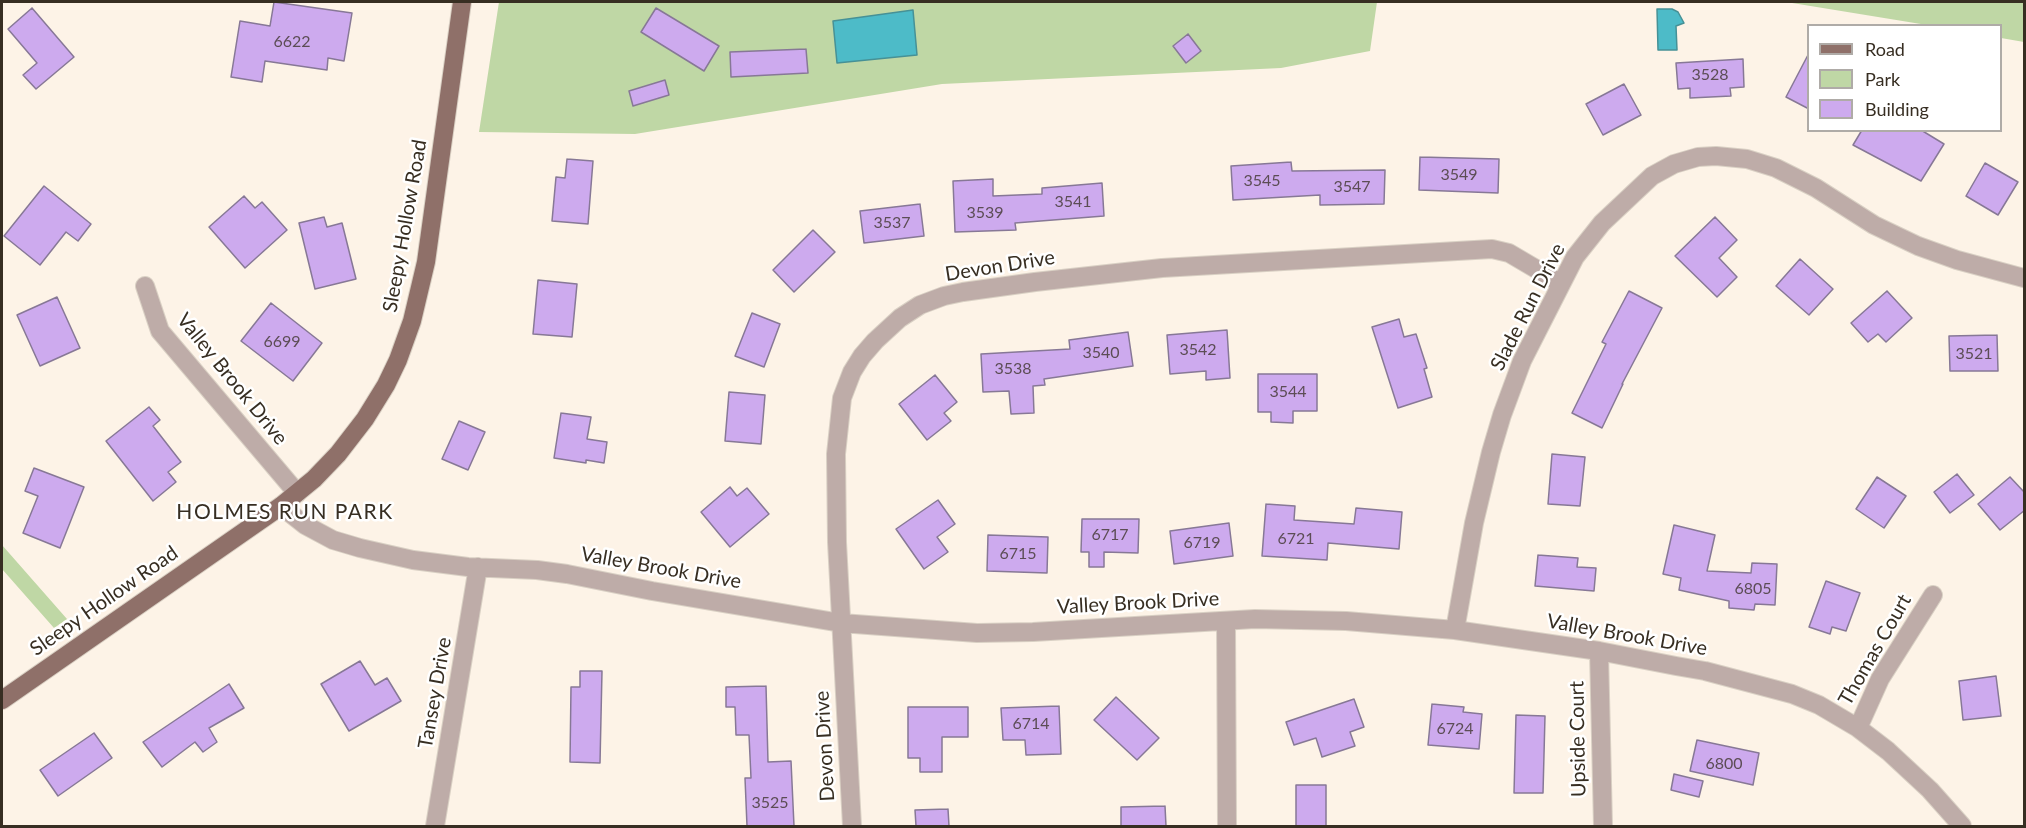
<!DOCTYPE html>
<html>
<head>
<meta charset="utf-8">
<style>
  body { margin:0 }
  #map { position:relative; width:2026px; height:828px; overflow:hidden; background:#fdf3e7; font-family:Lato,sans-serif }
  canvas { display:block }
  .frame { position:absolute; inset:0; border:3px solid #372e22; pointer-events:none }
  .legend { position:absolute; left:1807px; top:24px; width:195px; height:108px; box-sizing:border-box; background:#fff; border:2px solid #afaba7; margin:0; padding:8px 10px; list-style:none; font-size:18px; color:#372e22 }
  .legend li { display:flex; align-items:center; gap:12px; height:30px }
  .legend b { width:30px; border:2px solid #afaba7 }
</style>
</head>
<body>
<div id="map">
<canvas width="2026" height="828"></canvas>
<div class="frame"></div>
<ul class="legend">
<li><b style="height:8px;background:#8f7069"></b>Road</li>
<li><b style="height:16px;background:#bfd7a5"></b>Park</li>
<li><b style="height:16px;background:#cdaaee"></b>Building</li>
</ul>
</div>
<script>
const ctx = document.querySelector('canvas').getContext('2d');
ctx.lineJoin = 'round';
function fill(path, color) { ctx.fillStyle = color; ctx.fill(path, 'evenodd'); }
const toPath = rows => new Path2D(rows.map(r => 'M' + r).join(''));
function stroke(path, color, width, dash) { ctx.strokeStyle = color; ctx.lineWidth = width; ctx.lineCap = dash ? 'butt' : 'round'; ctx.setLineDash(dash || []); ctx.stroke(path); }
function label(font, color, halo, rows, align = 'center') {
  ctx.font = font + ' Lato,sans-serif'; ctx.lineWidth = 5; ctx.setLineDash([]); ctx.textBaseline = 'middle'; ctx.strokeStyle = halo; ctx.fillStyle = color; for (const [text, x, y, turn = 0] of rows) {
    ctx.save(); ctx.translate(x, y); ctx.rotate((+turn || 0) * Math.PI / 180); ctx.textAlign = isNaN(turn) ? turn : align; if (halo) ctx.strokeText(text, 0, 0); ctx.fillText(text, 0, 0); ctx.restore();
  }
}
const green = toPath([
  [499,2,1377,2,1370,51,1281,68,942,84,635,134,479,132],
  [1786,2,2024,2,2024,42,2001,38,2000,26,1927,25],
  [2,545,67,619,54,628,2,569]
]);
const water = toPath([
  [1657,9,1672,9,1678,12,1684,23,1676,26,1677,50,1658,50,1657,9],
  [913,10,917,55,837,63,833,21,913,10]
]);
const building = toPath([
  [274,2,352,13,344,61,328,58,327,70,265,61,262,82,231,77,240,21,270,26,274,2],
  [32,8,74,57,36,89,23,75,37,63,8,29,32,8],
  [656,8,719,46,704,71,641,32,656,8],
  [1188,34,1201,51,1186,63,1173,46,1188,34],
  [806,49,808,73,731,77,730,52,806,49],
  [1809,53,1809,109,1786,97,1809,53],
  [1743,59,1744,87,1730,88,1731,96,1690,98,1690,88,1678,89,1676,63,1743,59],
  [665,80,669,95,633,106,629,91,665,80],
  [1624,84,1641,115,1603,135,1586,104,1624,84],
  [1862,130,1921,130,1944,144,1921,181,1853,145,1862,130],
  [1420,157,1499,159,1498,193,1419,190,1420,157],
  [567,159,593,161,588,224,552,221,556,177,565,178,567,159],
  [1291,162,1292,171,1385,170,1384,204,1320,205,1320,195,1233,200,1231,166,1291,162],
  [1985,163,2018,182,1998,215,1966,196,1985,163],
  [993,179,993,196,1042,194,1042,188,1102,183,1104,216,1015,223,1016,230,955,232,953,181,993,179],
  [44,186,91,224,78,241,66,232,40,265,4,236,44,186],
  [244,196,255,208,262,202,287,230,245,268,209,227,244,196],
  [920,204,924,236,864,243,860,211,920,204],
  [324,217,327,227,342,223,356,279,315,289,299,223,324,217],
  [1715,217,1737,240,1719,258,1737,277,1717,297,1675,256,1715,217],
  [813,230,835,252,794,292,773,270,813,230],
  [1800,259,1833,289,1809,315,1776,286,1800,259],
  [538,280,577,284,572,337,533,334,538,280],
  [1629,291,1662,308,1622,384,1623,384,1602,428,1572,413,1606,344,1602,342,1629,291],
  [1887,291,1912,318,1886,342,1878,334,1868,342,1851,323,1887,291],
  [57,297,80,348,40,366,17,315,57,297],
  [271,303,322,343,293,381,241,341,271,303],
  [752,313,780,324,764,367,735,356,752,313],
  [1399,319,1404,337,1416,334,1427,368,1424,369,1432,397,1398,408,1372,327,1399,319],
  [1227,330,1230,378,1206,380,1206,371,1170,374,1167,335,1227,330],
  [1128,332,1133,366,1044,379,1045,385,1033,386,1034,413,1011,414,1009,391,983,392,981,354,1070,349,1069,340,1128,332],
  [1997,335,1998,371,1950,371,1949,336,1997,335],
  [1258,374,1317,374,1317,411,1293,411,1293,423,1271,422,1271,412,1258,412,1258,374],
  [935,375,957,402,944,413,951,421,927,440,899,404,935,375],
  [729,392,765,395,761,444,725,441,729,392],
  [149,407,160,420,153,426,181,462,168,472,176,482,153,501,106,441,149,407],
  [561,413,591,417,587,439,607,442,604,463,586,460,586,463,554,458,561,413],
  [459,421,485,432,468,470,442,459,459,421],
  [1552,454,1585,457,1580,506,1548,504,1552,454],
  [34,468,84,487,60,548,23,533,38,496,25,491,34,468],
  [1957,474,1974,495,1950,513,1934,492,1957,474],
  [1877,477,1906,496,1884,528,1856,509,1877,477],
  [2010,477,2025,493,2025,510,2000,530,1978,504,2010,477],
  [730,487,737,496,747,488,769,514,730,547,701,512,730,487],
  [938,500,955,524,937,537,948,552,924,569,896,529,938,500],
  [1266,504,1295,506,1294,520,1354,524,1356,508,1402,512,1399,549,1328,543,1327,560,1262,556,1266,504],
  [1082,519,1139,519,1138,553,1104,552,1104,567,1089,567,1089,552,1081,552,1082,519],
  [1229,523,1233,556,1174,564,1170,531,1229,523],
  [1674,525,1715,535,1707,571,1751,573,1752,563,1777,564,1775,605,1755,604,1754,610,1729,608,1729,601,1679,590,1681,578,1663,574,1674,525],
  [988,535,1048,537,1047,573,987,571,988,535],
  [1538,555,1578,558,1577,567,1596,568,1594,591,1535,586,1538,555],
  [1826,581,1860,593,1846,631,1832,627,1830,634,1809,627,1826,581],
  [360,661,375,685,387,678,401,701,349,731,321,684,360,661],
  [580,671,602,671,600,763,570,762,571,687,580,687,580,671],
  [1996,676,2001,716,1963,720,1959,681,1996,676],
  [229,684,244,708,209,728,217,742,203,752,195,742,162,767,143,742,229,684],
  [766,686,768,762,791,761,794,826,747,826,745,778,751,778,749,735,736,735,735,707,726,707,726,687,766,686],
  [1116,697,1159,738,1137,760,1094,720,1116,697],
  [1354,699,1364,727,1350,732,1355,746,1322,757,1316,738,1294,745,1286,722,1354,699],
  [1432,704,1464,707,1463,712,1482,714,1479,749,1428,745,1432,704],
  [1059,706,1061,754,1026,755,1025,740,1003,740,1001,708,1059,706],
  [908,707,968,707,968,737,942,737,942,772,920,772,920,758,908,758,908,707],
  [1516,715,1545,716,1543,793,1514,793,1516,715],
  [94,733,112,758,58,796,40,770,94,733],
  [1697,740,1759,753,1753,785,1690,771,1697,740],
  [1674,774,1703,781,1699,797,1671,790,1674,774],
  [1296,785,1326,785,1326,826,1296,826,1296,785],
  [1165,806,1166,826,1121,826,1121,807,1165,806],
  [948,809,949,826,916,826,915,810,948,809]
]);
const minor = toPath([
  [145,286,160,331,297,493],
  [281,506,305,525,333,540,360,548,413,560,468,567,537,570,567,574,652,591,841,623,977,633,1033,632,1255,619,1346,621,1455,630,1599,651,1676,666,1705,671,1792,694,1819,705,1858,728,1888,751,1930,790,1962,826],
  [1226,621,1227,826],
  [1455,630,1474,523,1491,452,1502,415,1522,361,1575,257,1602,223,1652,176,1674,164,1698,157,1716,156,1747,159,1776,168,1816,188,1874,225,1918,246,1957,260,2024,278],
  [1599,651,1603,826],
  [1858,728,1880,679,1933,595],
  [435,826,478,567],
  [852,826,837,542,836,454,842,398,852,372,862,356,875,341,900,318,920,305,944,296,963,292,1035,282,1162,268,1492,249,1509,253,1560,283]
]);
const major = toPath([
  [2,700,281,506,314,479,338,454,365,419,386,385,398,360,412,321,426,262,462,2]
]);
const numberNames = [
  ["6622",292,42],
  ["3528",1710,75],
  ["3549",1459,175],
  ["3545",1262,181],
  ["3547",1352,187],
  ["3541",1073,202],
  ["3539",985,213],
  ["3537",892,223],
  ["6699",282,342],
  ["3542",1198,350],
  ["3540",1101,353],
  ["3521",1974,354],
  ["3538",1013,369],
  ["3544",1288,392],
  ["6717",1110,535],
  ["6721",1296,539],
  ["6719",1202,543],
  ["6715",1018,554],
  ["6805",1753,589],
  ["6714",1031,724],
  ["6724",1455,729],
  ["6800",1724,764],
  ["3525",770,803]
];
const streetNames = [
  ["Sleepy Hollow Road",405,226,-80],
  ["Devon Drive",1000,266,-9],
  ["Slade Run Drive",1528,307,-63],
  ["Valley Brook Drive",232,379,51],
  ["Valley Brook Drive",661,568,10],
  ["Sleepy Hollow Road",104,601,-35],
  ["Valley Brook Drive",1138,603,-3],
  ["Valley Brook Drive",1627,635,10],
  ["Thomas Court",1875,650,-60],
  ["Tansey Drive",435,693,-80],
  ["Upside Court",1578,739,-91],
  ["Devon Drive",825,746,-93]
];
const neighbourhoodNames = [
  ["HOLMES RUN PARK",285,512]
];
fill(green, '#bfd7a5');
fill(water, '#4dbbc8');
stroke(water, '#469196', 1.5);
fill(building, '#cdaaee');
stroke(building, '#877896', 1.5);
stroke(minor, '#d9d0c4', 20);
stroke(major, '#d9d0c4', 20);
stroke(minor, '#beaca8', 18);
stroke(major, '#8f7069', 18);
label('16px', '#5c4d55', null, numberNames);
label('20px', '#372e22', '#fff', streetNames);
ctx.letterSpacing = '1.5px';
label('21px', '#372e22', '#fff', neighbourhoodNames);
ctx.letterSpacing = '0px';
</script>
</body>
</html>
